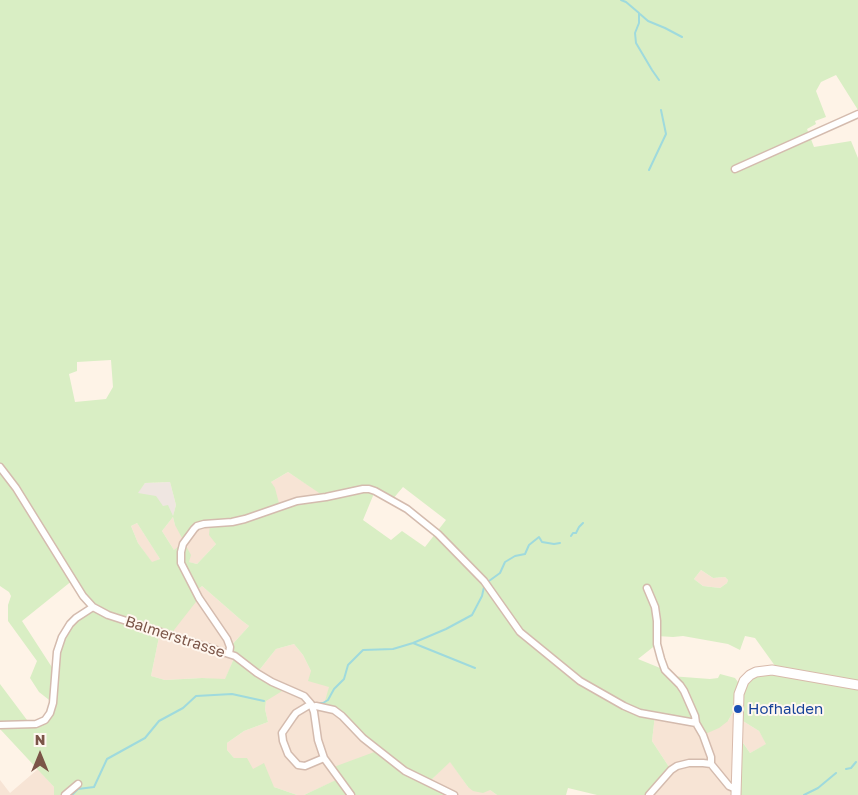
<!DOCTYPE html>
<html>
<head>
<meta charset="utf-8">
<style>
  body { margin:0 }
  #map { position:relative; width:858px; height:795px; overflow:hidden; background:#fef3e7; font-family:"Golos Text",sans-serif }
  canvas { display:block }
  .north { position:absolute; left:15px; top:730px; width:50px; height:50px; -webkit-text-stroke:4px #fff7ef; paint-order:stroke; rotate:0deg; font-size:14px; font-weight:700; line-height:20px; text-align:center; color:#7b5548 }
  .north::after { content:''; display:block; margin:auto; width:18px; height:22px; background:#7b5548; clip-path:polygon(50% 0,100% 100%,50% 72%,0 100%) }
</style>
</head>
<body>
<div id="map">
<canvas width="858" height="795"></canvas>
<div class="north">N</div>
</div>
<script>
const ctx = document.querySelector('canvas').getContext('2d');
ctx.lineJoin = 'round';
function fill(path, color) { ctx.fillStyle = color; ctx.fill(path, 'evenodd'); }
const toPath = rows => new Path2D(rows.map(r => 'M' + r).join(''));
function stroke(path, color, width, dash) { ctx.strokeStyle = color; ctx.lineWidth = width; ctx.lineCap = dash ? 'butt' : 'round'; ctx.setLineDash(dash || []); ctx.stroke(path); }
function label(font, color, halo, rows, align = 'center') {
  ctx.font = font + ' "Golos Text",sans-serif'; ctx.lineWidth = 4; ctx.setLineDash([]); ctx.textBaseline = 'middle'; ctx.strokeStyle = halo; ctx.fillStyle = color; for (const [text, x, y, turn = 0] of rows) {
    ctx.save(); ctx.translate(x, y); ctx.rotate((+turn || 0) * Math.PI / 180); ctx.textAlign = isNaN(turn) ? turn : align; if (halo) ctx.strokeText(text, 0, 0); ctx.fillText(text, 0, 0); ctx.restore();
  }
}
const residential = toPath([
  [288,472,326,497,280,507,271,482],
  [173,517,175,525,197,526,210,523,216,544,197,564,188,562,174,550,162,531],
  [137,523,155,551,160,559,152,563,138,543,131,526],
  [701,570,713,578,725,577,728,580,727,583,720,588,703,586,694,579],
  [202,586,241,620,249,626,230,647,235,656,225,680,202,678,165,680,151,676,160,632,172,636,173,630,195,591],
  [294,644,303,655,311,671,329,687,334,710,378,750,339,779,304,795,297,795,274,787,253,770,234,758,227,750,227,743,244,731,268,722,265,709,266,701,257,673,276,649],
  [735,708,738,718,759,731,767,744,750,753,738,735,736,795,649,795,671,770,652,741,655,715,728,721],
  [450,761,468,787,490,790,497,795,454,795,429,782],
  [38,769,54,787,54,795,0,795,0,780,10,793]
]);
const industrial = toPath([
  [170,482,176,505,173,517,163,506,137,493,145,483]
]);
const green = toPath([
  [0,0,858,0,858,110,836,75,821,82,816,91,826,117,815,121,816,124,807,129,814,147,851,141,858,158,858,795,736,795,737,734,750,753,766,744,759,731,738,718,735,708,728,721,719,728,703,735,699,727,655,715,652,741,671,770,649,795,597,795,568,788,566,795,497,795,490,790,483,793,473,791,468,787,450,762,429,782,454,795,304,795,338,779,331,768,377,751,342,716,323,708,329,687,308,681,311,671,303,655,294,644,276,649,257,673,287,688,266,701,265,709,268,722,244,731,227,743,227,750,234,758,247,758,253,769,264,763,274,787,297,795,54,795,54,787,0,729,0,684,30,724,45,720,53,703,39,692,30,678,37,661,8,621,8,605,11,596,9,592,0,586],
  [111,360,113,387,106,399,75,402,69,374,77,371,77,362],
  [288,472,325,497,280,507,275,488,271,482],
  [170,482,176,505,173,516,168,505,163,506,156,496,138,493,145,483],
  [403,487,446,520,425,547,402,531,391,540,363,520,375,491,392,500],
  [173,517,175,525,182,538,187,538,197,526,210,524,209,535,216,544,197,564,189,562,191,555,186,546,182,544,174,550,162,531],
  [137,523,160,559,152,562,138,543,131,526],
  [701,570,713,578,725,577,728,580,727,583,720,588,703,586,694,579],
  [73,580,92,607,70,624,57,652,55,672,22,621],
  [202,586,241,620,249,626,230,647,229,654,235,656,225,679,202,678,165,680,151,676,160,632,172,636,174,630,199,598,196,591],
  [657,636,673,637,683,636,728,644,740,650,745,636,755,638,778,670,750,675,741,686,735,678,720,674,718,678,710,679,670,676,665,670,638,659,657,644]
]);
const stream = toPath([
  [621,0,626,2,639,13,639,23,635,33,636,43,652,70,659,80],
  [640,14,648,21,665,28,682,37],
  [649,170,666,134,661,110],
  [571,536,573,533,576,533,579,527,583,523],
  [489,581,500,573,505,562,515,556,525,554,529,545,539,537,542,542,554,544,560,543],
  [413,643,475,668],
  [318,703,323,703,328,700,334,689,344,679,348,665,363,650,393,649,413,643,446,629,472,615,482,596,484,587],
  [846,769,851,768,856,762],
  [72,795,78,789,94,787,107,759,145,738,159,721,183,708,196,696,232,694,264,701],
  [804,795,818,788,836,773]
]);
const street = toPath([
  [735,169,858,114],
  [0,467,16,488,83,596,93,607,108,615,235,656,257,673,272,682,304,696,311,704,314,712,318,740,324,758,351,795],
  [647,588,655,607,657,621,657,644,661,659,665,670,680,685,684,691,695,716,696,723],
  [229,654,230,647,227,639,199,598,181,563,181,552,183,544,194,529,197,526,204,524,232,522,245,519,297,501,326,497,363,489,369,489,375,491,407,509,438,534,484,581,520,632,580,681,624,706,640,713,696,723,703,735,711,757,711,764,729,786,736,789],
  [311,704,296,713,293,717,282,733,283,741,288,754,298,765,305,766,324,758],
  [312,707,316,706,334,710,342,716,363,738,405,771,454,795],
  [0,725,36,724,45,720,50,713,53,703,57,652,62,637,70,624,76,618,93,607],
  [65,795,78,784],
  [649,795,671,770,677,766,689,763,703,763,711,764]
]);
const secondary = toPath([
  [736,795,739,694,744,681,750,675,756,672,772,670,858,685]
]);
const markers = [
  [738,709,5,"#1a4fb4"]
];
const streetNames = [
  ["Balmerstrasse",175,637,18]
];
const transitNames = [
  ["Hofhalden",748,709]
];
fill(residential, '#f7e4d5');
fill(industrial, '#efe6e1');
fill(green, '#d9eec4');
stroke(stream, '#9fdadd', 2);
stroke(street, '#d4bbae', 9);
stroke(secondary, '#d8baab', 11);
stroke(street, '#fff', 6);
stroke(secondary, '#fff', 9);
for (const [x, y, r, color] of markers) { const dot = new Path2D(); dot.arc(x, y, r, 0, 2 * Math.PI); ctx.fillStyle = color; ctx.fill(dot); stroke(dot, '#fff7ef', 2); }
label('15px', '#7b5548', '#fff7ef', streetNames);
label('15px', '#164399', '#fff7ef', transitNames, 'left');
</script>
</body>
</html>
